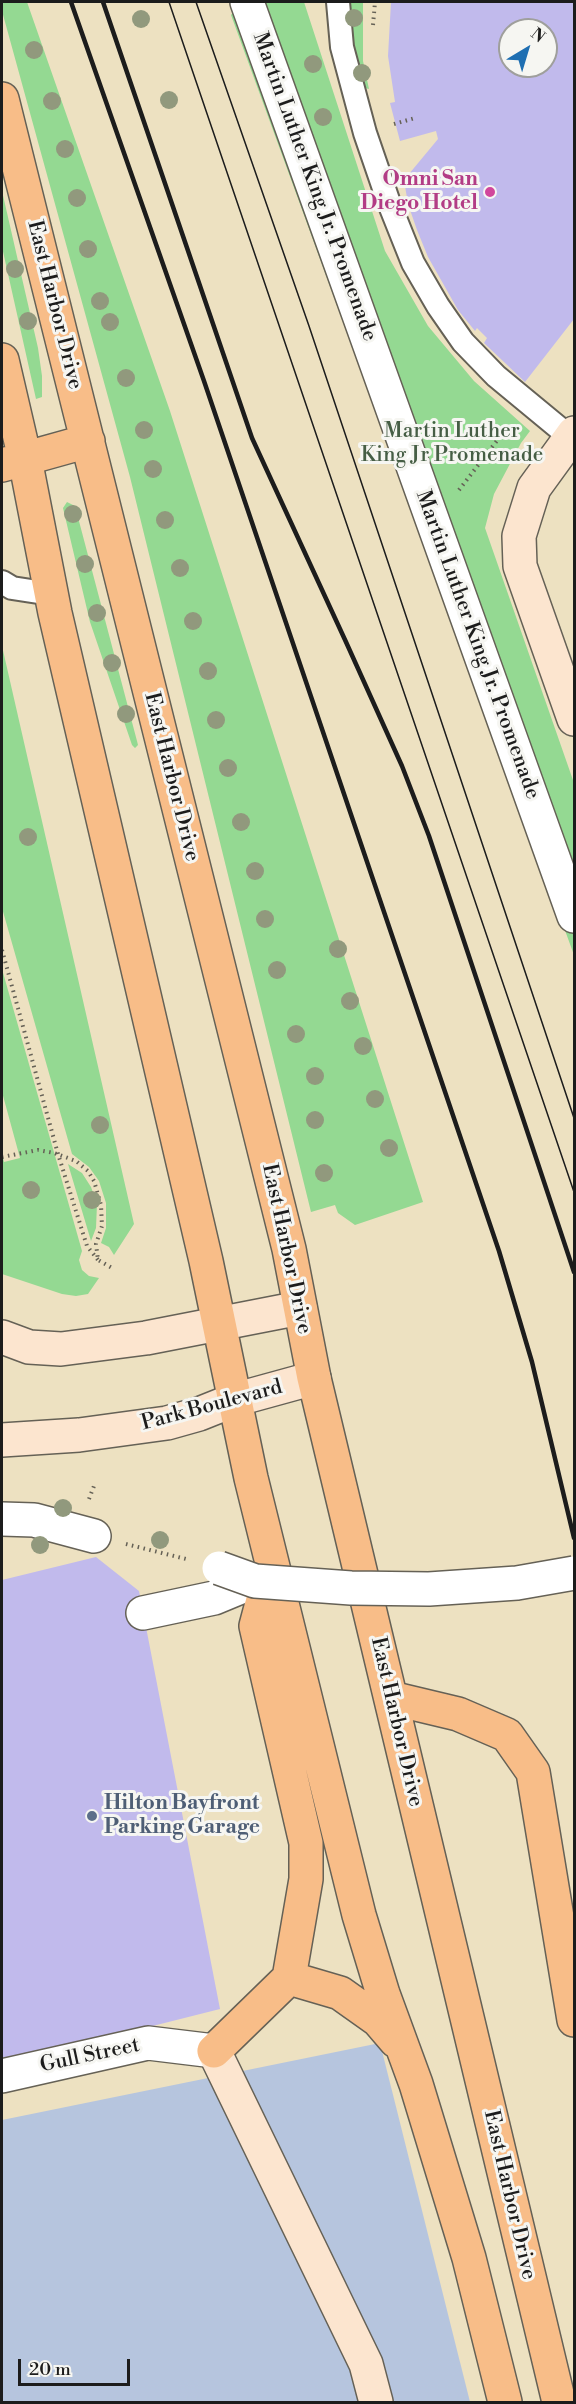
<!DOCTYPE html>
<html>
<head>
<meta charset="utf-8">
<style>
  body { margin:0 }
  #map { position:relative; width:576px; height:2404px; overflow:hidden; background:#ede1c1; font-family:"Libre Bodoni",serif }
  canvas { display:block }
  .frame { position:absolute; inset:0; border:3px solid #1c1c1c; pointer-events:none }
  .north { position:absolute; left:498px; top:18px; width:60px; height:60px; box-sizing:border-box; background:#f6f6f2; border:2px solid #9f9f9c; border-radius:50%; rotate:38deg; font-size:16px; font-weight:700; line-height:24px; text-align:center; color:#1c1c1c }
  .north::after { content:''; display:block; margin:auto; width:21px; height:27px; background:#1f6fb2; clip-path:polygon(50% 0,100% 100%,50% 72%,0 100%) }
  .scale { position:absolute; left:18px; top:2359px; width:112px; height:27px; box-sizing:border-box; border:3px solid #1c1c1c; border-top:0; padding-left:8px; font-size:18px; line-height:21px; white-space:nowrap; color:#1c1c1c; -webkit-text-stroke:4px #f6f6f2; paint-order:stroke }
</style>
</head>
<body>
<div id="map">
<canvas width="576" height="2404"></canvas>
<div class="frame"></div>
<div class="north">N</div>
<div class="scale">20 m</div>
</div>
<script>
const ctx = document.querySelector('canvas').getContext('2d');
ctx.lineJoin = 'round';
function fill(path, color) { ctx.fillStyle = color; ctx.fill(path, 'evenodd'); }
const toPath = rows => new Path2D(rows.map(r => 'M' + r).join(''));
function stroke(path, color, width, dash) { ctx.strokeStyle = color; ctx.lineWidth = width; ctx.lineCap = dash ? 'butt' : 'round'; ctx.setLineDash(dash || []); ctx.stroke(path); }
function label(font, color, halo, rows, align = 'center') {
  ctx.font = font + ' "Libre Bodoni",serif'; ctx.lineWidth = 6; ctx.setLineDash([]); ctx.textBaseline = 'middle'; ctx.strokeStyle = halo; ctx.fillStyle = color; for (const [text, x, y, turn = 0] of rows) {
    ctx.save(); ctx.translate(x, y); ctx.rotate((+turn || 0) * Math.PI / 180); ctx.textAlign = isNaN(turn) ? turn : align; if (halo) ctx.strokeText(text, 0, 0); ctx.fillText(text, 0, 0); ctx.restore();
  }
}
const industrial = toPath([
  [380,2043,470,2402,2,2402,2,2120]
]);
const green = toPath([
  [2,2,27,2,170,411,423,1202,355,1225,338,1213,335,1205,311,1212,130,477,2,11],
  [242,2,304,2,385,251,428,326,474,381,530,431,521,443,494,494,485,528,574,783,574,955,231,15],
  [344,2,363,2,363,61,369,89,365,88,360,81],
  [2,191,38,348,42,376,42,397,36,399,2,247],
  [67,502,75,506,137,741,138,745,135,748,132,745,90,622,63,508],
  [2,646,134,1224,114,1255,109,1247,101,1243,106,1228,106,1203,99,1181,89,1167,72,1154,2,908],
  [2,969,82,1251,79,1260,82,1270,89,1276,99,1278,88,1294,76,1296,62,1294,2,1274,2,1153,4,1162,20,1158,2,1092],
  [68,1164,82,1173,91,1187,97,1204,96,1228,91,1241]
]);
const building = toPath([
  [391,2,574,2,574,319,525,382,484,343,487,338,477,328,475,331,458,310,428,257,417,230,408,204,404,180,438,139,436,131,400,141,390,103,395,102,388,56],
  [510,30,546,30,546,66,510,66],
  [96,1557,139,1591,220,2009,2,2064,2,1580]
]);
const path = toPath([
  [373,25,375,2],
  [394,124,415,118],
  [459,490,509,425],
  [2,950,58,1154,87,1246,98,1260],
  [2,1157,38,1150,54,1153,76,1161,88,1171,94,1181,101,1205,102,1226,96,1244,98,1260,112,1268],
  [89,1499,94,1486],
  [126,1544,186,1559]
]);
const lane = toPath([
  [338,2,342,47,365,133,389,203,413,263,438,306,463,342,496,376,571,438],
  [2,582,12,588,51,594]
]);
const street = toPath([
  [247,2,574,916],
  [2,1519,34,1520,94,1536],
  [143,1613,214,1598,255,1581],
  [2,2076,148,2043,214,2051]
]);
const secondary = toPath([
  [574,433,534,488,519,536,520,566,574,719],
  [2,1337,29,1347,61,1349,146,1338,300,1308],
  [2,1440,79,1435,167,1423,199,1414,234,1400,314,1378],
  [214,2051,366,2364,376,2402]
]);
const primary = toPath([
  [2,99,289,1249,314,1378,559,2402],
  [2,360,25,459,55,613,206,1261,251,1478,359,1915,383,1994,416,2084,469,2258,505,2402],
  [2,465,88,441],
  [391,1698,458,1714,507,1735,533,1772,574,2020],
  [289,1978,340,1993,378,2020,396,2041],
  [214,2051,289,1978,306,1879,306,1843,256,1626,272,1566]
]);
const tram = toPath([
  [169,2,574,1192],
  [196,2,309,326,574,1118]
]);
const rail = toPath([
  [71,2,204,381,499,1251,532,1362,574,1538],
  [103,2,252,438,346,642,402,766,429,836,574,1272]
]);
const streetBridge = toPath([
  [219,1568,255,1581,351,1588,429,1589,517,1583,574,1573]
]);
const trees = [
  [354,18],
  [141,19],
  [34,50],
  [313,64],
  [362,73],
  [169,100],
  [52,101],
  [323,117],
  [65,149],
  [77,198],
  [88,249],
  [15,269],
  [100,301],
  [28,321],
  [110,322],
  [126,378],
  [144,430],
  [153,469],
  [73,514],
  [165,520],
  [85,564],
  [180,568],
  [97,613],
  [193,621],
  [112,663],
  [208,671],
  [126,714],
  [216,720],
  [228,768],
  [241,822],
  [28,837],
  [255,871],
  [265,919],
  [338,949],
  [277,970],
  [350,1001],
  [296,1034],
  [363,1046],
  [315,1076],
  [375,1099],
  [315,1120],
  [100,1125],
  [389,1148],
  [324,1173],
  [31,1190],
  [92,1200],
  [63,1508],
  [160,1540],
  [40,1545]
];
const markers = [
  [490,192,6,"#d1479c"],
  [92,1816,6,"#5c6f8a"]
];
const hotelNames = [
  ["Omni San",478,180],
  ["Diego Hotel",478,204]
];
const streetNames = [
  ["Martin Luther King Jr. Promenade",314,187,70],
  ["East Harbor Drive",54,305,76],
  ["Martin Luther King Jr. Promenade",477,645,70],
  ["East Harbor Drive",171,777,76],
  ["East Harbor Drive",286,1249,78],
  ["Park Boulevard",212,1406,-15],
  ["East Harbor Drive",396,1722,77],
  ["Gull Street",90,2056,-12],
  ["East Harbor Drive",509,2195,77]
];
const parkNames = [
  ["Martin Luther",452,432],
  ["King Jr Promenade",452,456]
];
const serviceNames = [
  ["Hilton Bayfront",104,1804],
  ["Parking Garage",104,1828]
];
fill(industrial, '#b6c5de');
fill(green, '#94d992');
fill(building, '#c1baec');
stroke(lane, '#656156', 26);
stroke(street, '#656156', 36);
stroke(secondary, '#656156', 36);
stroke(primary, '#656156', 36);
stroke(path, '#656156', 4, [1.5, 4.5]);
stroke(lane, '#fff', 22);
stroke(street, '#fff', 33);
stroke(secondary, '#fce5cf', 33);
stroke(primary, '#f8bd88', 33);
stroke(tram, '#1c1c1c', 1.5);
stroke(rail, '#1c1c1c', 4.5);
stroke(streetBridge, '#656156', 36, []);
stroke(streetBridge, '#fff', 33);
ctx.fillStyle = '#91997d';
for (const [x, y] of trees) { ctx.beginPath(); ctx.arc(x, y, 9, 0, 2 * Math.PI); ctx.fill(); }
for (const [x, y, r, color] of markers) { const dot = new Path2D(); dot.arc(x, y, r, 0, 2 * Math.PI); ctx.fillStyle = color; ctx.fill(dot); stroke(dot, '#f6f6f2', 2); }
label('bold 21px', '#b23c85', '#f6f6f2', hotelNames, 'right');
label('21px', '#1c1c1c', '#f6f6f2', streetNames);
label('21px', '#465e45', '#f6f6f2', parkNames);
label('bold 21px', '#4e5e75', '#f6f6f2', serviceNames, 'left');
</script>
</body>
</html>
